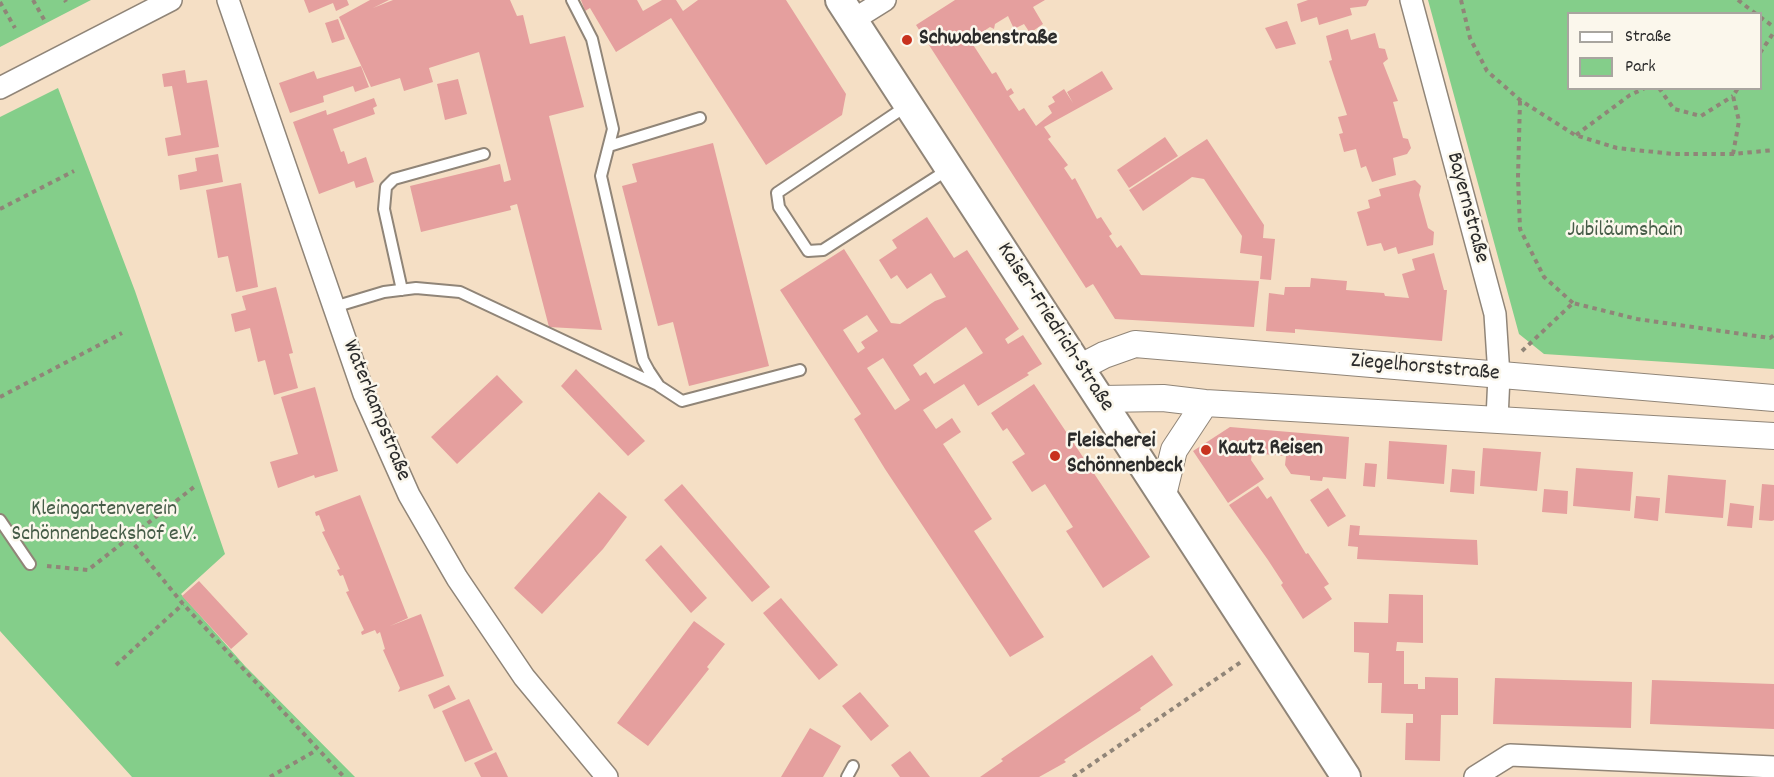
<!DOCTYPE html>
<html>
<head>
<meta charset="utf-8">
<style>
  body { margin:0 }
  #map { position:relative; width:1774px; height:777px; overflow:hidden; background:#f5dfc5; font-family:Dekko,sans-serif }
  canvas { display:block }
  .legend { position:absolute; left:1567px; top:12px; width:195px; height:78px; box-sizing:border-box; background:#fbf7ec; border:2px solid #a8a59f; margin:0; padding:8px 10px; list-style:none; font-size:18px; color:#2b2b2b }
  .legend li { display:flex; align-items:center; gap:12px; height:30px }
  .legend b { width:30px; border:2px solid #a8a59f }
</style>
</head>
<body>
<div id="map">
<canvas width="1774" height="777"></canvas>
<ul class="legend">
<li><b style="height:8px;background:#fff"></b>Straße</li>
<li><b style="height:16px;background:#84ce8a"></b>Park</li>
</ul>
</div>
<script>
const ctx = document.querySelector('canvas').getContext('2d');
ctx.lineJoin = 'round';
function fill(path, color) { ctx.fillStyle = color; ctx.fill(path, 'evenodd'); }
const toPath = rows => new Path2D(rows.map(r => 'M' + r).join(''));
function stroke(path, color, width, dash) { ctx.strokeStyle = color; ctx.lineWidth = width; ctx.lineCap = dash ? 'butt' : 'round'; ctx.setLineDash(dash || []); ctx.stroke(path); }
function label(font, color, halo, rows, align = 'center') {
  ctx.font = font + ' Dekko,sans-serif'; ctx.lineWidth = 5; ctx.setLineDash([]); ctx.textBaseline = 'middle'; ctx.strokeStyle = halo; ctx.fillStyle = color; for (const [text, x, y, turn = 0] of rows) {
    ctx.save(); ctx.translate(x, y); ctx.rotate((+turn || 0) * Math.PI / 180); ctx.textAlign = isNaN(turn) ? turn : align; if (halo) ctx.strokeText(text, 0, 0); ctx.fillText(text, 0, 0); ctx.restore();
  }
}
const green = toPath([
  [0,0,91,0,0,47],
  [1428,0,1774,0,1774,369,1544,354,1519,334],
  [1568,14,1760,14,1760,88,1568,88],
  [58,88,135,291,225,554,181,594,245,666,355,777,132,777,0,631,0,117]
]);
const building = toPath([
  [304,0,347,0,349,5,336,11,333,3,309,13],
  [370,0,389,0,373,8,393,0,510,0,517,16,523,15,530,44,565,36,584,107,549,116,602,330,549,327,517,204,510,206,511,210,421,232,410,186,500,164,504,182,511,180,479,52,429,68,433,82,404,91,400,78,371,87,339,17],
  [581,0,637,0,643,11,662,0,676,0,683,11,698,0,786,0,846,94,842,115,766,165,671,18,616,52,590,8,585,11],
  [955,0,1045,0,1033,7,1043,24,1030,33,1024,24,1014,29,1008,16,995,24,994,29,990,27,970,40,992,74,996,72,1007,91,1011,88,1014,93,1009,96,1019,111,1024,108,1036,126,1052,113,1048,106,1055,102,1052,97,1064,89,1073,103,1067,92,1102,71,1113,89,1044,127,1051,137,1048,139,1068,165,1064,168,1072,180,1075,178,1097,219,1101,217,1112,234,1109,236,1117,248,1121,245,1141,275,1259,281,1254,327,1115,319,1093,284,1086,288,916,25],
  [1308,0,1369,0,1366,6,1350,8,1352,15,1319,25,1317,17,1301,22,1297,4],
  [338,19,345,39,332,43,325,23],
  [1287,21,1296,44,1276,49,1265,28],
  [1348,29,1351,40,1375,33,1379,48,1385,49,1388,59,1383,63,1398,101,1393,102,1403,138,1408,139,1411,148,1407,154,1393,158,1396,175,1372,182,1366,166,1361,168,1356,149,1344,152,1339,134,1343,133,1338,117,1347,115,1329,61,1332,60,1326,36],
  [361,66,369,87,355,92,353,86,323,96,324,102,290,113,279,83,314,71,317,79],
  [185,70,187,83,207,80,219,147,168,156,165,138,181,135,172,86,164,87,162,74],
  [458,79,467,114,445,120,437,84],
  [374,98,377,106,373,108,375,114,333,129,341,152,344,151,348,164,366,157,374,182,356,188,354,181,319,194,293,122,326,110,327,115],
  [1165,137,1178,156,1129,188,1117,170],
  [1207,139,1264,225,1263,238,1275,239,1271,280,1260,279,1262,256,1240,253,1242,236,1204,179,1192,177,1143,211,1129,190],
  [713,143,769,366,689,386,673,322,658,326,622,186,637,182,632,164],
  [218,154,223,182,180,190,178,175,197,171,195,158],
  [1415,180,1421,186,1419,195,1428,228,1434,232,1433,245,1398,254,1396,247,1384,251,1381,243,1367,246,1357,212,1370,208,1368,200,1381,196,1379,189],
  [241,183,258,287,236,292,228,256,218,258,206,190],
  [927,217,954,258,967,250,1019,329,1005,339,1008,344,1023,335,1042,364,1027,373,1029,375,978,406,964,384,923,410,936,429,952,418,961,432,943,444,992,519,974,531,1044,637,1010,657,885,469,854,419,861,414,780,290,844,249,891,323,900,324,935,301,946,297,931,273,907,289,897,275,891,279,879,260,897,248,892,240],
  [867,315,878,331,861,342,865,348,858,353,843,330],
  [966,327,983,353,934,384,926,372,920,376,913,365],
  [883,358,910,400,895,410,867,368],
  [1434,253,1444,290,1447,290,1442,341,1295,329,1295,333,1266,331,1269,293,1284,295,1285,287,1310,287,1311,278,1347,281,1346,290,1384,293,1385,296,1409,298,1402,274,1415,270,1412,259],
  [276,287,293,353,289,354,298,388,274,395,265,360,258,362,250,328,235,332,231,314,246,310,242,296],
  [576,369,645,441,628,456,561,386],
  [497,375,523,402,457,464,431,437],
  [1034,384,1150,557,1103,588,1066,531,1073,527,1045,484,1032,492,1012,462,1025,454,1007,428,1003,431,991,413],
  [315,387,338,471,315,478,314,475,278,488,270,462,298,454,281,397],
  [1230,427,1349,437,1346,479,1323,477,1322,481,1310,480,1310,476,1291,474,1285,465,1286,456,1252,453,1251,460,1264,479,1228,503,1193,451],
  [1389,441,1447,445,1444,484,1387,479],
  [1483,448,1541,452,1537,491,1480,486],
  [1365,463,1377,464,1375,487,1363,486],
  [1576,468,1633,472,1630,511,1573,506],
  [1452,469,1475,471,1474,494,1450,492],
  [1668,475,1726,480,1723,518,1665,513],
  [682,484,770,587,752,602,664,500],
  [1762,484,1774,485,1774,520,1772,521,1759,520],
  [1258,486,1267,499,1271,496,1306,554,1308,553,1329,584,1324,587,1332,599,1303,619,1281,585,1283,583,1268,560,1229,505],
  [1328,488,1346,516,1328,527,1310,500],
  [1544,489,1568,491,1567,514,1542,512],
  [599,492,627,517,603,549,542,614,514,588],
  [360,495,408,618,390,626,421,614,444,676,398,692,400,688,383,650,385,649,380,632,377,634,375,630,362,635,361,632,364,630,346,592,349,591,343,575,340,576,337,570,340,569,322,532,325,531,319,515,316,516,315,512],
  [1636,496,1660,498,1658,521,1634,518],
  [1730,503,1754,506,1752,528,1727,526],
  [1350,525,1360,526,1359,535,1477,540,1478,565,1357,559,1358,547,1348,546],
  [661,545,707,598,691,613,645,560],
  [199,581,248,634,231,649,182,596],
  [1389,594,1423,595,1423,643,1397,642,1396,651,1404,651,1404,684,1418,684,1418,689,1425,689,1425,677,1458,678,1458,715,1441,715,1440,761,1405,760,1406,723,1413,723,1413,714,1381,713,1382,683,1368,683,1369,653,1354,652,1354,622,1388,623],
  [781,598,838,665,819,680,763,613],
  [694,621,725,644,707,667,709,669,648,746,617,723],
  [1152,655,1173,685,1140,708,1141,710,1064,760,1066,762,1039,777,980,777,1003,761,1001,759],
  [1495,678,1632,682,1631,728,1493,724],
  [1652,680,1774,684,1774,729,1650,724],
  [449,685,456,699,434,709,428,695],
  [860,692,889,726,871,741,842,706],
  [469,699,493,750,465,762,442,711],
  [810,728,841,746,823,777,781,777],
  [910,751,930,777,900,777,891,765],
  [496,752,508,777,481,777,474,763]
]);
const path = toPath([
  [33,0,46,23],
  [65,0,66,2],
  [1461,0,1470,38,1487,71,1520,100,1575,135,1617,148,1673,154,1733,154,1774,150],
  [1738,0,1756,14],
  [0,2,15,28],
  [1760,17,1774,27],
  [1760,53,1774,32],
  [1659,88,1674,109,1701,116,1733,96],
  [1520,101,1518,177,1520,229,1544,277,1573,303],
  [1576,135,1630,95,1645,88],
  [1733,154,1739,121,1733,96,1738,88],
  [0,209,74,171],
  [1522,351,1573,303,1637,319,1770,338,1774,335],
  [0,397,122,333],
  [129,538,183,604,344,777],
  [47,566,88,570,194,487],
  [116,665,183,604],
  [270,777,317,750],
  [1073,777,1241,662]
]);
const service = toPath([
  [572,0,592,39,613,129,601,176,643,360,649,371,659,386,682,401,800,370],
  [908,105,777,193,779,207,808,251,823,250,949,169],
  [609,146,700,118],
  [402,290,384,209,386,187,394,179,484,154],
  [334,307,384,292,416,288,460,292,658,385],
  [0,520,30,564],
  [847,777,853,766]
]);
const minor = toPath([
  [228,0,364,394,409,495,457,578,524,677,607,777],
  [1411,0,1495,314,1499,376,1497,419],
  [853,20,885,0],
  [0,88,171,0],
  [1475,777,1510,755,1774,767]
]);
const tertiary = toPath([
  [1081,367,1104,355,1135,344,1774,398],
  [1101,399,1163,398,1205,403,1774,436],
  [1163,495,1174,450,1205,403]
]);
const secondary = toPath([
  [840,0,1346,777]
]);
const markers = [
  [907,40,6,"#c8321e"],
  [1206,450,6,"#c8321e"],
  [1055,456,6,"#c8321e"]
];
const poiNames = [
  ["Schwabenstraße",919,40],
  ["Fleischerei",1067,443],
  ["Schönnenbeck",1067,468],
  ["Kautz Reisen",1218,450]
];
const streetNames = [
  ["Bayernstraße",1466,208,75],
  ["Kaiser-Friedrich-Straße",1054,328,57],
  ["Ziegelhorststraße",1425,369,5],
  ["Waterkampstraße",375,411,68]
];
const parkNames = [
  ["Jubiläumshain",1625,232],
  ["Kleingartenverein",104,511],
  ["Schönnenbeckshof e.V.",104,536]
];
fill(green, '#84ce8a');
fill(building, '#e59f9e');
stroke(service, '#908578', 14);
stroke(minor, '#908578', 24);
stroke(tertiary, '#908578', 28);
stroke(secondary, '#908578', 32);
stroke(path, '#908578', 4, [4.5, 4.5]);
stroke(service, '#fff', 10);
stroke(minor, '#fff', 21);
stroke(tertiary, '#fff', 26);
stroke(secondary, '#fff', 28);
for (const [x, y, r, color] of markers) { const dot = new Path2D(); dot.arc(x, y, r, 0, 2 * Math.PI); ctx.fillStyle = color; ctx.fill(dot); stroke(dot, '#fbf7ec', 2); }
label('bold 22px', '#2b2b2b', '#fbf7ec', poiNames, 'left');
label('22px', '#2b2b2b', '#fbf7ec', streetNames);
label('22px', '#465c48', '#fbf7ec', parkNames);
</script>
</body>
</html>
